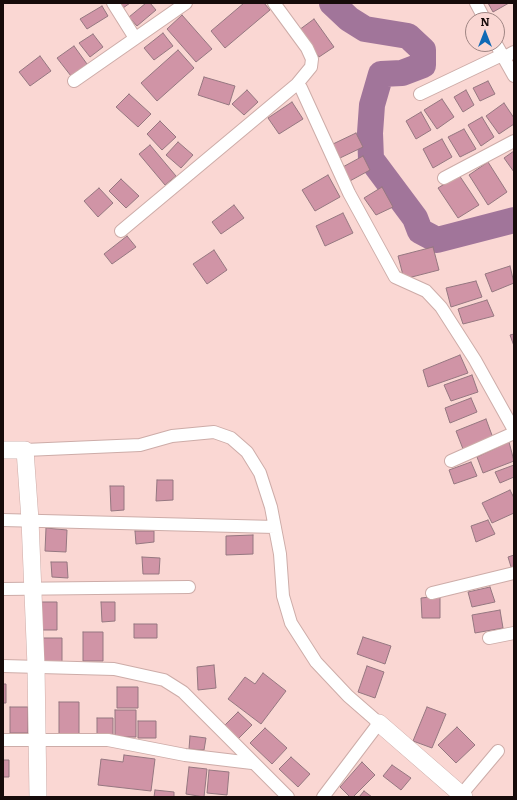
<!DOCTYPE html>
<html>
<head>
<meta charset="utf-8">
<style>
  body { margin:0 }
  #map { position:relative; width:517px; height:800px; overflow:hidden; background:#fad7d3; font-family:Literata,serif }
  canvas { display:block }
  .frame { position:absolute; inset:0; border:4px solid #160b0a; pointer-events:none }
  .north { position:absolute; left:465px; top:12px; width:40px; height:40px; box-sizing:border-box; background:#fad7d3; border:1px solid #9f8583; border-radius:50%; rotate:0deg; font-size:11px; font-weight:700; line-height:16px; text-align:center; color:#160b0a }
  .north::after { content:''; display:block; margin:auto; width:14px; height:18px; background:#0f69b6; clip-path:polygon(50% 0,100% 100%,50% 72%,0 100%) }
</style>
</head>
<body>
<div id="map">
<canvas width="517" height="800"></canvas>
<div class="frame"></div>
<div class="north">N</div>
</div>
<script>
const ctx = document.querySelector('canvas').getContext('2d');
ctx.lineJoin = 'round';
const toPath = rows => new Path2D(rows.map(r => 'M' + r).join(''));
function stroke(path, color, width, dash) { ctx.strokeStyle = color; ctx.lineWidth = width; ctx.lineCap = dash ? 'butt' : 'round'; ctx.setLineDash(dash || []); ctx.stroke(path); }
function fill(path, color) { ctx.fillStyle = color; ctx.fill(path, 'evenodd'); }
const river = toPath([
  [332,3,349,19,365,29,408,36,423,50,423,65,402,73,381,74,372,105,370,133,371,159,415,218,420,231,437,240,514,220]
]);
const building = toPath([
  [119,3,130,3,123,8,119,3],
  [146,3,150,3,156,10,137,26,129,17,146,3],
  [244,3,264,3,270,10,225,48,211,31,244,3],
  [488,3,509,3,493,12,488,3],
  [102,6,108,16,87,29,80,19,102,6],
  [182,15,212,49,196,62,167,29,182,15],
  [314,19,334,47,319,57,299,30,314,19],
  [163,33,173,46,154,60,144,48,163,33],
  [93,34,103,47,90,57,79,43,93,34],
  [74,46,87,64,71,76,57,58,74,46],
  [178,50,194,68,157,101,141,83,178,50],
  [40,56,51,71,30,86,19,72,40,56],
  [204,77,235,86,229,105,198,95,204,77],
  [488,81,495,94,480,101,473,88,488,81],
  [247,90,258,102,244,115,232,104,247,90],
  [466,90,474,105,463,112,454,97,466,90],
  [129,94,151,114,138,127,116,107,129,94],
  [442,99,454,117,437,129,424,110,442,99],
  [292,102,303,119,279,134,268,118,292,102],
  [504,103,514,118,514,124,499,134,486,116,504,103],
  [421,112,431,130,416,139,406,121,421,112],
  [482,117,494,137,481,146,468,125,482,117],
  [160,121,176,137,162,150,147,134,160,121],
  [464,129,476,149,460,157,448,137,464,129],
  [356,133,363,147,340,158,333,144,356,133],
  [442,139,452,157,433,168,423,149,442,139],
  [178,142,193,155,181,168,166,155,178,142],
  [150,145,176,176,165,185,139,154,150,145],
  [514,151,514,172,504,158,514,151],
  [363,156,370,170,348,182,341,168,363,156],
  [488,162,507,192,488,205,469,175,488,162],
  [328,175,340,197,315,211,302,190,328,175],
  [459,175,479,205,458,218,438,188,459,175],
  [121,179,139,196,126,208,109,191,121,179],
  [382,187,393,207,376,215,364,198,382,187],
  [99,188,113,203,98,217,84,201,99,188],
  [234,205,244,218,221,234,212,222,234,205],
  [343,213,353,233,325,246,316,226,343,213],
  [127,236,136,247,112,264,104,254,127,236],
  [433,247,439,270,404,279,398,256,433,247],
  [214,250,227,270,207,284,193,264,214,250],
  [510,266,514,283,492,292,485,274,510,266],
  [476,281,482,297,451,307,446,288,476,281],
  [487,300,494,316,463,324,458,309,487,300],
  [514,334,514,346,510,335,514,334],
  [460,355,468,373,428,387,423,370,460,355],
  [472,375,478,392,451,401,444,385,472,375],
  [471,398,477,412,450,423,445,408,471,398],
  [486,419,493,438,463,449,456,431,486,419],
  [509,442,514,461,483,473,477,457,509,442],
  [471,462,477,476,454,484,449,470,471,462],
  [514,465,514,477,500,483,495,472,514,465],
  [157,480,173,480,173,500,156,501,157,480],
  [110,486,124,486,124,510,111,511,110,486],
  [510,490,514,498,514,513,492,523,482,503,510,490],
  [488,520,495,534,476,542,471,526,488,520],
  [46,528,67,530,66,552,45,551,46,528],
  [135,531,154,531,154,542,136,544,135,531],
  [253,535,253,554,226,555,226,536,253,535],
  [514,555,514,569,512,570,508,557,514,555],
  [142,557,160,558,159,574,143,574,142,557],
  [51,562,67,562,68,578,52,577,51,562],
  [490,587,495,602,472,607,468,592,490,587],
  [440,596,440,618,422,618,421,598,440,596],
  [36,602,57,602,57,630,36,630,36,602],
  [101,602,115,602,115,621,102,622,101,602],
  [500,610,503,628,475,633,472,615,500,610],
  [134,624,157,624,157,638,134,638,134,624],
  [83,632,103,632,103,661,83,661,83,632],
  [363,637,391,646,385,664,357,654,363,637],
  [42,638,62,638,62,662,42,662,42,638],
  [214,665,216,688,198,690,197,667,214,665],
  [367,666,384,672,375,698,358,692,367,666],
  [263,673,286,691,261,724,228,699,245,677,255,684,263,673],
  [3,684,6,684,6,703,3,703,3,684],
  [117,687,138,687,138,708,117,708,117,687],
  [59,702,79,702,79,734,59,734,59,702],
  [10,707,28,707,28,733,10,733,10,707],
  [427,707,446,714,432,748,413,741,427,707],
  [115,710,136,710,136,737,115,737,115,710],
  [238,712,252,725,238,739,224,726,238,712],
  [97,718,113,718,113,735,97,735,97,718],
  [138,721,156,721,156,738,138,738,138,721],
  [457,727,475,745,456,763,438,745,457,727],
  [265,728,287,748,272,764,250,743,265,728],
  [190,736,206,738,204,750,189,749,190,736],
  [124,755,155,759,151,791,98,785,101,759,123,762,124,755],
  [291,757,310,774,298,787,279,769,291,757],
  [3,760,9,760,9,777,3,777,3,760],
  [362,762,375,775,353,797,350,797,340,787,362,762],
  [392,765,411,778,401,790,383,776,392,765],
  [189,767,207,769,204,797,186,794,189,767],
  [209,770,229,772,227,795,207,793,209,770],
  [155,790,174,792,174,797,154,797,155,790],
  [364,791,372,797,359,797,364,791]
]);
const street = toPath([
  [113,3,135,38],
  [476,3,485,20],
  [496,44,514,76],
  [503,58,514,52],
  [74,81,186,3],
  [297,84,301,88,349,193,395,277,426,291,441,307,475,360,514,430],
  [420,94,502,55],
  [444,178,514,141],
  [121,231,297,84,311,67,312,59,307,48,274,3],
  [25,450,140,445,172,436,214,432,231,438,247,452,260,473,271,507,280,554,283,596,291,623,316,662,348,696,379,723,323,797],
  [451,461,514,433],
  [3,520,275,527],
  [3,589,189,587],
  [432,593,514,573],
  [489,638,514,633],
  [3,666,114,669,164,680,183,692,288,797],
  [3,740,108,740,185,755,252,763],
  [461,795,498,751]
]);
const secondary = toPath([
  [3,450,25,450,30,520,36,666,38,797],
  [379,723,464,797]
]);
stroke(river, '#a1759a', 26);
fill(building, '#d094a6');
stroke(building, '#957780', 1);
stroke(street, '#cdaca8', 14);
stroke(secondary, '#cdaca8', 18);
stroke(street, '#fff', 12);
stroke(secondary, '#fff', 17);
</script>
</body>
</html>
